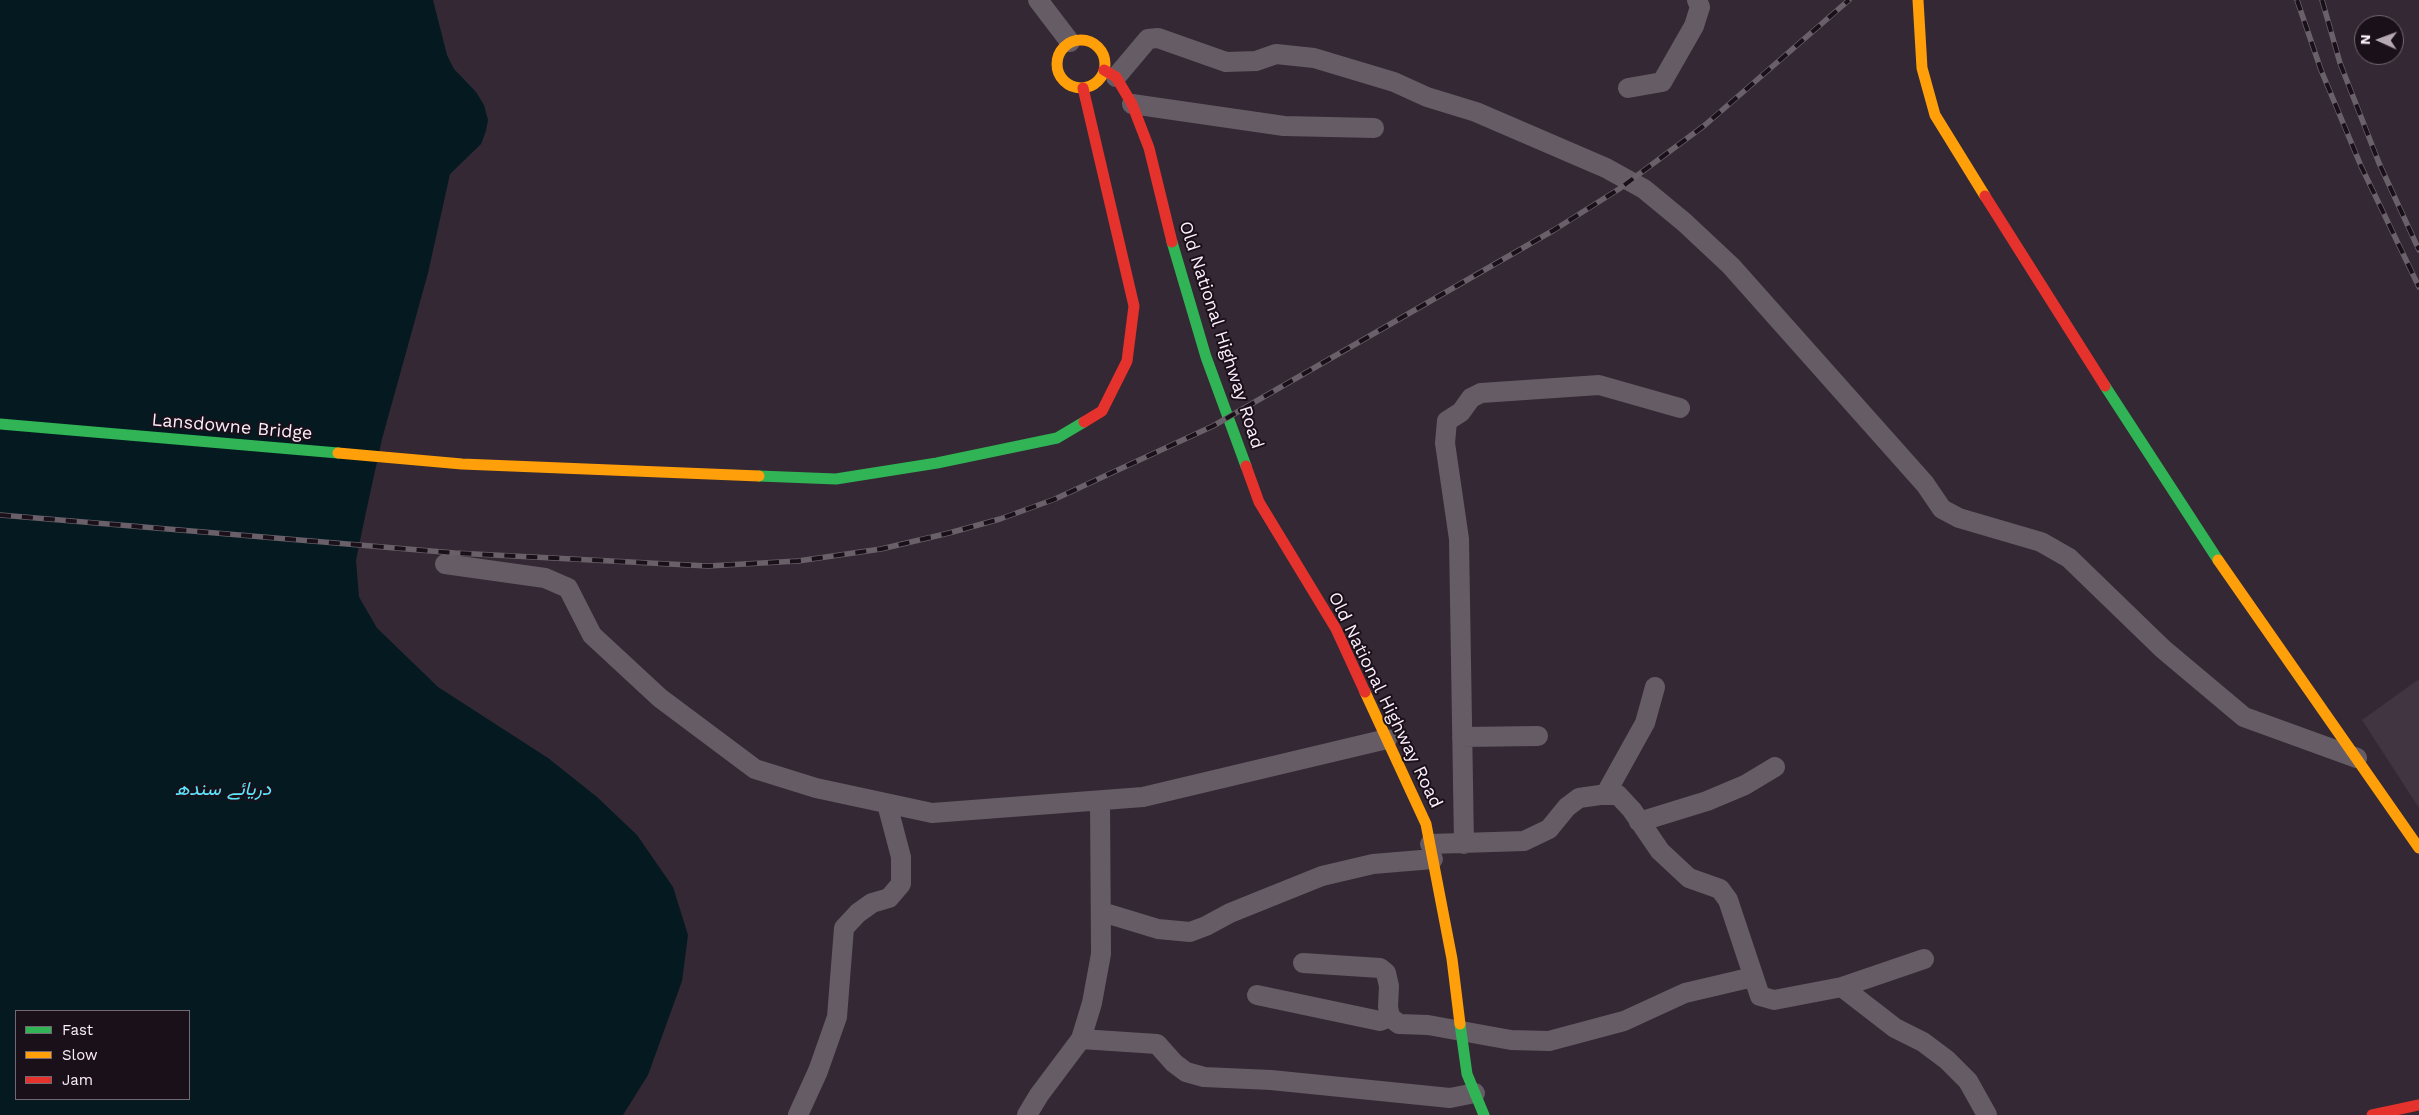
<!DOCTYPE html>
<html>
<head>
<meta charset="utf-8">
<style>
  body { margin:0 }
  #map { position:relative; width:2419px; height:1115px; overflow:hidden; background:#332833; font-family:"Work Sans",sans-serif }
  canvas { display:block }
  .legend { position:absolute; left:15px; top:1010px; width:175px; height:90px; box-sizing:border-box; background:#1a1019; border:1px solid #746973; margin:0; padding:6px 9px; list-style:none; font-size:15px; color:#fceefb }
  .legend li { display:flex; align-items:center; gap:10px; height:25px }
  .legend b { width:25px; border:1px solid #746973 }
  .north { position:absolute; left:2354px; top:15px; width:50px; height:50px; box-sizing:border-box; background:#1a1019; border:1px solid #746973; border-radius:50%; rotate:272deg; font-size:14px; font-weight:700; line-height:20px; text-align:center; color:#fceefb }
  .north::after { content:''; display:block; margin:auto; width:18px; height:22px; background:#b6a9b5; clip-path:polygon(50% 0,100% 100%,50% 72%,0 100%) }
</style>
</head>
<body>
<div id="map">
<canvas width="2419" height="1115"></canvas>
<ul class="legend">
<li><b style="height:6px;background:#30b455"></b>Fast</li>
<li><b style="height:6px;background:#ff9f0a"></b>Slow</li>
<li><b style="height:6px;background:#e5322d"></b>Jam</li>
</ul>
<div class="north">N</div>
</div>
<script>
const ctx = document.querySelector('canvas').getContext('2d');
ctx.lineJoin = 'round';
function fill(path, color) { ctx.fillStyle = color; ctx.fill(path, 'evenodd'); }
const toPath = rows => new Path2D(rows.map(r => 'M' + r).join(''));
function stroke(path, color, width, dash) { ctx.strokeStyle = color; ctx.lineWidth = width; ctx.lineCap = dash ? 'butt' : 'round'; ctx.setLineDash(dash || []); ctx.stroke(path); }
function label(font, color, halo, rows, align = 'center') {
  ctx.font = font + ' "Work Sans",Vazirmatn,sans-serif'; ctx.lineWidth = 4; ctx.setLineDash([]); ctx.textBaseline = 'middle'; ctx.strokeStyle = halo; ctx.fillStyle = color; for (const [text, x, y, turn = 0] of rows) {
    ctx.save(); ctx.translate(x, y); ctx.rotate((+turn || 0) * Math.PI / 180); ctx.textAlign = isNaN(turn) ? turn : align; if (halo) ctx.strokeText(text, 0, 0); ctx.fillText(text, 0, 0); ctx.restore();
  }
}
const commercial = toPath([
  [2419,679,2419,808,2362,720]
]);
const water = toPath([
  [0,0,433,0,447,55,454,69,476,92,484,105,488,120,486,131,481,144,450,174,428,273,382,439,366,512,356,560,359,597,377,628,438,687,548,758,597,797,637,835,673,887,688,935,682,981,648,1075,623,1115,0,1115],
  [16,1011,189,1011,189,1099,16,1099]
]);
const street = toPath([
  [1038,0,1070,42],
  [1116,77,1148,39,1158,38,1226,62,1256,61,1276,54,1314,58,1394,82,1427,97,1476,112,1606,168,1644,189,1684,222,1731,266,1925,484,1942,509,1959,518,2041,542,2069,558,2163,649,2244,717,2357,758],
  [1628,88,1662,82,1694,26,1700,7,1697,0],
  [1132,104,1284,126,1374,128],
  [445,564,545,578,568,588,592,635,660,698,755,769,816,788,932,813,1143,797,1387,739],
  [1462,737,1538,736],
  [1605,795,1645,723,1655,687],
  [1639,822,1707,801,1745,785,1775,767],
  [1430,844,1524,841,1549,829,1567,807,1579,798,1600,795,1618,795,1632,810,1660,851,1689,878,1720,889,1728,900,1760,996,1774,1000,1842,987,1895,1028,1923,1042,1947,1060,1968,1081,1987,1115],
  [1464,844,1459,539,1445,443,1447,421,1461,412,1471,398,1481,393,1599,385,1680,408],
  [1102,912,1158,929,1190,932,1206,926,1230,913,1322,876,1373,864,1433,859],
  [1303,963,1380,968,1386,973,1389,986,1388,1007,1390,1017,1399,1024,1428,1025,1511,1040,1549,1041,1624,1021,1685,993,1753,977],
  [1842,987,1924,959],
  [1257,995,1380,1021,1390,1017],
  [1081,1039,1157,1044,1174,1063,1186,1072,1204,1077,1271,1080,1450,1098,1475,1093],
  [798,1115,818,1071,837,1017,844,928,858,913,872,903,889,898,901,884,901,857,887,804],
  [1027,1115,1039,1095,1081,1039,1092,1003,1101,954,1100,801]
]);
const fast = toPath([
  [1172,242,1206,357,1246,466],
  [2105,386,2218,560],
  [0,424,338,453],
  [759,476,836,479,937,463,1057,438,1084,422],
  [1460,1024,1467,1074,1484,1115]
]);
const slow = toPath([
  [1918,0,1922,68,1935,115,1985,196],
  '1057 64a24 24 0 1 1 48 0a24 24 0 1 1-48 0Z',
  [338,453,462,464,759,476],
  [2218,560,2419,848],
  [1365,692,1426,824,1452,959,1460,1024]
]);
const jam = toPath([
  [1104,70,1116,77,1132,104,1149,148,1172,242],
  [1083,88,1134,306,1127,361,1102,411,1084,422],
  [1985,196,2105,386],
  [1246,466,1259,502,1336,629,1365,692],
  [2372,1115,2419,1105]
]);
const rail = toPath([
  [2297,0,2321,70,2361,166,2419,287],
  [2322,0,2340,63,2379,163,2419,250],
  [0,515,455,553,708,566,798,561,881,549,949,533,1000,519,1055,499,1213,426,1554,230,1619,189,1705,125,1849,0]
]);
const streetNames = [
  ["Old National Highway Road",1221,335,72],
  ["Lansdowne Bridge",232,427,5],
  ["Old National Highway Road",1385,700,64]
];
const waterNames = [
  ["دریائے سندھ",223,789]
];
fill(commercial, '#423542');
fill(water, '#051a20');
stroke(street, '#655c65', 20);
stroke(fast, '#30b455', 11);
stroke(slow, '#ff9f0a', 11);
stroke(jam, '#e5322d', 11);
stroke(rail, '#696069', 5.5);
stroke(rail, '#1a1019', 4, [11]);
label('18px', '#fceefb', '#1a1019', streetNames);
label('italic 19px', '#5de7fe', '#1a1019', waterNames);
</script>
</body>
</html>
